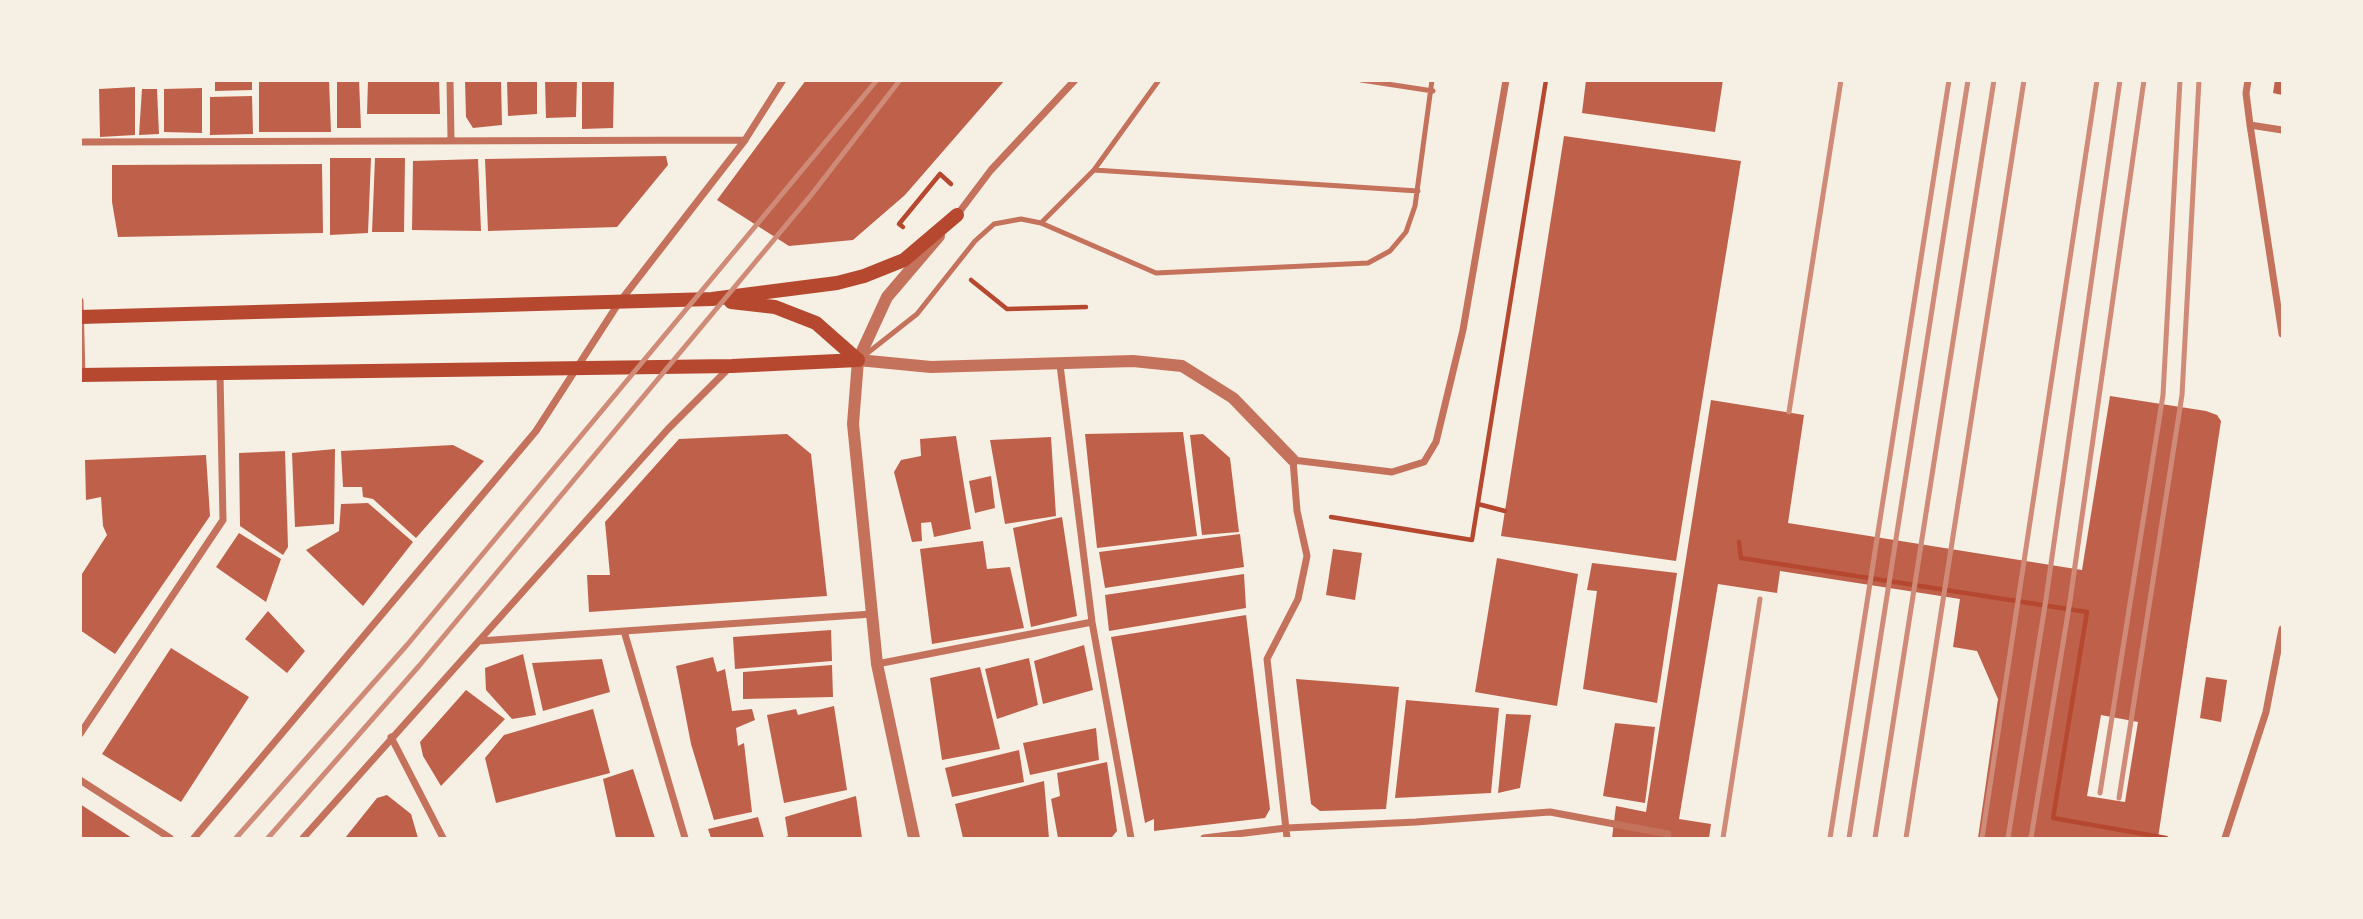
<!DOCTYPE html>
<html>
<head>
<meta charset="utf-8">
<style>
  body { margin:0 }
  #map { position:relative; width:2363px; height:919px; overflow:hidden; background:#f6efe4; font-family:"Sofia Sans Condensed",sans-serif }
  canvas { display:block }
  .frame { position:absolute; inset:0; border:82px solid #f6efe4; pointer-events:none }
</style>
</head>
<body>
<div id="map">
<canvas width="2363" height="919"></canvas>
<div class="frame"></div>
</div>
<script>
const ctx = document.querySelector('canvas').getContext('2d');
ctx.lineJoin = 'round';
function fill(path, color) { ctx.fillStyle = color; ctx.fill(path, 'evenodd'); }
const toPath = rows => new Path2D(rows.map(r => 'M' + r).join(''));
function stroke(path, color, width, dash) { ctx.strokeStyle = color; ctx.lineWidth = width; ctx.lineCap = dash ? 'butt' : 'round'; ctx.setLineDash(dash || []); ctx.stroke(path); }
const building = toPath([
  [215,80,252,80,252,90,215,91],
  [259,80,329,80,331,132,259,132],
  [337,80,359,80,361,128,337,128],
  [368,80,439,80,440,114,367,114],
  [465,80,501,80,502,125,473,128,466,117],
  [507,80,537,80,537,114,508,116],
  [545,80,577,80,576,117,546,118],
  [582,80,614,80,613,128,582,129],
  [806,80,1005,80,905,195,853,240,789,246,717,200],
  [1586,80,1723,80,1715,132,1582,113],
  [2275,80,2282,80,2282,95,2273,93],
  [135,87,135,135,100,137,99,89],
  [202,88,202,133,164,132,164,89],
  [142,89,157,89,159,134,139,135],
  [252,96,253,134,210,135,210,97],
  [1564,136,1741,161,1676,561,1501,536],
  [666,156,668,165,617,227,488,231,485,159],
  [330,158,371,158,368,233,330,235],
  [375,158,405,158,404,232,372,232],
  [478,159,481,231,412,230,413,161],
  [322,164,323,233,118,237,112,202,112,165],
  [2110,396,2206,411,2217,415,2221,421,2158,838,1978,838,1998,699,1977,651,1953,647,1960,599,1780,571,1777,593,1718,584,1679,819,1711,824,1709,838,1612,838,1616,806,1646,812,1711,400,1804,415,1788,523,2082,570],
  [2101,715,2138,722,2125,802,2087,796],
  [1183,432,1197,536,1097,548,1085,434],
  [787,434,811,454,827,596,589,612,587,575,610,575,605,522,679,439],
  [1203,434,1230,458,1239,532,1202,535,1190,435],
  [956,436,971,529,934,537,931,522,921,523,922,541,912,542,894,472,901,460,921,456,920,439],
  [1051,437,1056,516,1005,524,990,440],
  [453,445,484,461,416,538,373,499,363,497,362,487,343,487,341,451],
  [335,449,334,524,295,527,292,453],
  [285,451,288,547,283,555,240,526,239,453],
  [206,455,210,516,115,654,80,630,80,577,107,535,103,526,101,497,86,500,85,460],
  [991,476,995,508,975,513,969,481],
  [368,503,413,542,363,606,306,550,339,531,341,504],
  [1062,517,1077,616,1031,627,1013,528],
  [239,533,281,559,266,602,216,567],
  [1240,534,1244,567,1105,588,1099,552],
  [983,541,987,569,1010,567,1024,628,932,644,920,549],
  [1333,549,1362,553,1355,600,1326,595],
  [1497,558,1578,574,1557,706,1475,692],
  [1592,563,1677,573,1657,703,1583,689,1597,591,1587,590],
  [1244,574,1246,608,1109,631,1105,595],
  [268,611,305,651,287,673,245,639],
  [1246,615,1270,809,1265,818,1154,831,1154,819,1145,823,1111,637],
  [831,630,832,661,735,669,733,637],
  [1084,645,1093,690,1043,704,1034,661],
  [171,648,249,697,181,802,102,754],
  [523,654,536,715,512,719,486,690,485,668],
  [713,657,717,672,725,669,732,711,752,709,755,720,736,728,738,746,744,743,752,812,714,820,691,744,676,666],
  [1029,658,1038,705,997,719,985,669],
  [602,659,610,692,543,711,532,663],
  [832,665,833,697,743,699,743,672],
  [980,667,1000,749,942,760,930,678],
  [2206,677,2227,680,2221,722,2200,718],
  [1296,679,1399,687,1386,809,1320,811,1311,804],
  [466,690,505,719,441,786,423,756,420,742],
  [1406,700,1499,708,1491,793,1395,798],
  [834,706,847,790,784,803,767,715,796,709,798,715],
  [593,709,610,773,496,803,485,758,504,735],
  [1506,714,1531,715,1520,788,1498,793],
  [1615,723,1655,727,1645,803,1603,796],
  [1096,728,1099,760,1030,775,1023,743],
  [1019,750,1024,782,952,797,945,768],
  [1107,762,1117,831,1112,837,1102,838,1058,838,1051,799,1060,796,1057,773],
  [633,769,655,838,616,838,603,779],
  [1044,781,1049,838,963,838,955,804],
  [387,795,411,814,418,838,345,838,377,798],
  [856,796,862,838,784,838,788,836,785,817],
  [80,804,132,838,80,838],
  [758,817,764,838,711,838,708,829]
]);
const path = toPath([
  [903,227,899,224,940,174,951,184],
  [971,280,1007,309,1086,307],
  [1478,504,1505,511],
  [1331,517,1472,540,1546,80],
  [1739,542,1741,558,2087,612,2053,818,2166,838]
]);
const service = toPath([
  [1361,80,1433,91],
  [1094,170,1418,191],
  [1041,223,1094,170,1159,80],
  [865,355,917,314,975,241,994,224,1021,219,1041,223,1156,273,1368,263,1390,251,1406,232,1415,206,1432,80]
]);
const minor = toPath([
  [450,80,451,140],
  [2248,80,2246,93,2250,125,2282,334],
  [2250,125,2282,130],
  [80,142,745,140],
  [957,215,991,170,1075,80],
  [80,301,82,375],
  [1060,365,1092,622,1131,838],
  [624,631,685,838],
  [479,641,872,614],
  [877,664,1092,622],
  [80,734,223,520,220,374],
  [391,737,443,838],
  [80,780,170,838],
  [194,838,536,431,618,304,745,140,783,80],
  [303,838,668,429,730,367],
  [1204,838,1286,828,1416,822,1550,812,1668,834,1667,838],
  [1287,838,1267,659,1298,599,1307,556,1297,511,1293,460,1392,472,1424,462,1436,442,1463,330,1506,80],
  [2225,838,2266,712,2282,629]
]);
const tertiary = toPath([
  [858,360,931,367,1133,361,1182,366,1233,398,1293,460],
  [914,838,877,664,853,424,858,360,887,297,939,236]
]);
const secondary = toPath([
  [731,302,775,307,816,323,858,360],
  [80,317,712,299,837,283,864,276,904,260,957,215],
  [80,375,732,366,858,360]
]);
const rail = toPath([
  [1789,412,1841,80],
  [2100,793,2163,395,2180,80],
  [2119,798,2182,395,2199,80],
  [236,838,407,645,877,80],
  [268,838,419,666,812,194,900,80],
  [1723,838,1760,599],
  [1830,838,1949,80],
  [1849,838,1968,80],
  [1875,838,1994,80],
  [1906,838,2024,80],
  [1982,838,2097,80],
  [2008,838,2046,599,2120,80],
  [2031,838,2070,601,2144,80]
]);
fill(building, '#bf614a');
stroke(path, '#b5482f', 4.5);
stroke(service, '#c5725c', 5);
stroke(minor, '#c5725c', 7);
stroke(tertiary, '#c5725c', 12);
stroke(secondary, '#b5482f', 14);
stroke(rail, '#cf8b77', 5);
</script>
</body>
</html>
